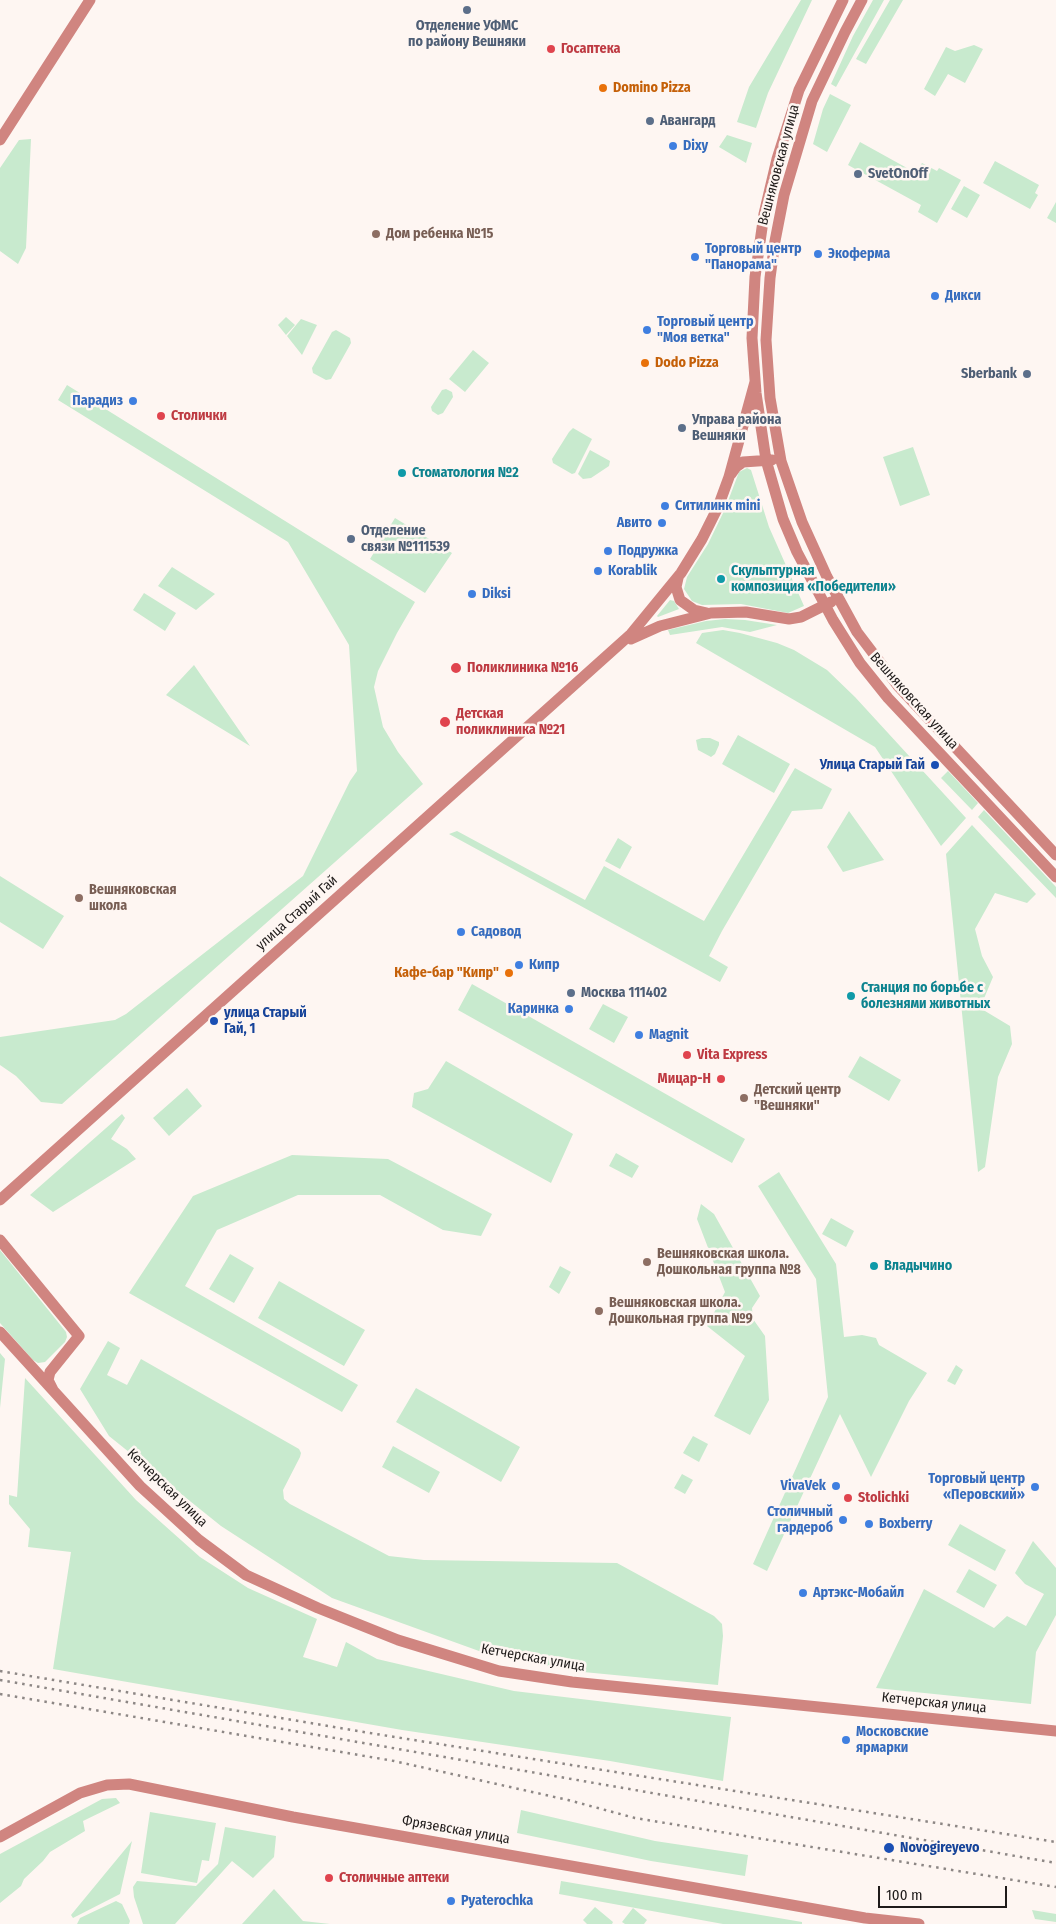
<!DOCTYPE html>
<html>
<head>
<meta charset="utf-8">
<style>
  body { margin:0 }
  #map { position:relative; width:1056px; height:1924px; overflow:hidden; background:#fef6f2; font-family:"Fira Sans Condensed",sans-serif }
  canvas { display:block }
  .scale { position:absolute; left:878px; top:1886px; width:129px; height:22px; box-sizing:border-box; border:2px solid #1f1b1a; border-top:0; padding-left:6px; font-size:15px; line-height:18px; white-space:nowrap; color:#1f1b1a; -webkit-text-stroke:4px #fef6f2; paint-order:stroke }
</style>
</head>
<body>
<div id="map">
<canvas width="1056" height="1924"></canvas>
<div class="scale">100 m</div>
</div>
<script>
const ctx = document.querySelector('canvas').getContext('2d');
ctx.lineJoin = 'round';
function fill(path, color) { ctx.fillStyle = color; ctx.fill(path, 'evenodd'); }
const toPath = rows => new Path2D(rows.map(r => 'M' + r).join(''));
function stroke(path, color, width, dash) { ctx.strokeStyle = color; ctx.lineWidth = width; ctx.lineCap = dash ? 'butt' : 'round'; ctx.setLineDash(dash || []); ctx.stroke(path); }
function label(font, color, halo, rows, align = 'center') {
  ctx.font = font + ' "Fira Sans Condensed",sans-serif'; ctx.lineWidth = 5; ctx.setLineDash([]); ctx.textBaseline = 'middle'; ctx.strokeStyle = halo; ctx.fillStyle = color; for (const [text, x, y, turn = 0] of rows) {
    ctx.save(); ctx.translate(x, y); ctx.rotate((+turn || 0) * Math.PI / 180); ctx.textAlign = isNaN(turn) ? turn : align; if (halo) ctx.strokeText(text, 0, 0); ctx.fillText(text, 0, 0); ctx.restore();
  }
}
const green = toPath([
  [801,0,812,0,768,93,756,128,737,122,749,87],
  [873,0,884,0,836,87,831,84,853,36],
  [890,0,903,0,866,64,856,59],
  [974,45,983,49,965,83,948,74,935,96,924,89,946,47,955,51],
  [830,94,851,105,827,152,813,144,823,109],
  [727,135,752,143,746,163,719,147],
  [31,139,26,248,18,264,0,251,0,168,19,140],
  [860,142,916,173,922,163,937,171,939,168,961,180,937,223,918,212,921,205,848,165],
  [995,161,1039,185,1035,193,1038,195,1030,209,983,183],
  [964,186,980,195,967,218,951,209],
  [1056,202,1056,223,1047,218],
  [286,317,295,325,286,335,278,325],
  [301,319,317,325,302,355,287,336],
  [336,330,350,338,351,343,331,379,326,380,313,373,312,368,332,332],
  [473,350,489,363,465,392,449,379],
  [67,385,415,602,397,633,378,671,374,687,383,727,398,752,423,784,62,1104,41,1102,16,1076,0,1065,0,1037,115,1020,126,1014,303,876,350,781,357,771,349,645,288,542,58,400],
  [446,389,452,392,453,397,443,413,438,415,432,411,431,407,442,390],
  [573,428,592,439,575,473,572,474,553,463,552,459,569,432],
  [913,447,930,495,900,506,883,457],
  [590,450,610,461,609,466,591,478,583,479,578,474],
  [747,468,751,470,769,527,804,606,788,613,741,604,702,605,692,601,684,589,687,577,708,544,725,509,739,472],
  [395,518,452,553,425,593,370,559],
  [172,567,215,594,196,610,158,586],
  [144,593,176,613,165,631,133,610],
  [670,600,674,601,679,609,658,617,657,616],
  [725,619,745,620,777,625,750,632,722,627,670,635,668,630,706,621],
  [723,630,740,633,777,643,794,650,827,670,855,697,966,818,941,846,875,747,696,643,702,633],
  [194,665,250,746,166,695],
  [738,735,790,764,774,793,722,764],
  [702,738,710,738,719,742,719,745,715,754,711,757,698,750,696,740],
  [795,768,832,789,822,809,792,811,722,931,709,956,728,967,720,982,449,834,457,831,585,900,604,866,704,921],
  [948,771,978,803,972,810,941,778],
  [984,810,1056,887,1056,898,978,817],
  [849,811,884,860,843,872,827,847],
  [972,825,1036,894,1027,903,995,893,975,929,982,956,993,977,980,1008,1010,1026,1012,1044,998,1077,985,1167,978,1172,946,854],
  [618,838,632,847,620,869,605,861],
  [0,876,64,916,43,949,0,922],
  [472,984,745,1139,732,1163,458,1010],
  [603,1004,628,1017,614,1043,589,1029],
  [860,1056,901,1080,889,1101,848,1077],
  [446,1061,573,1134,551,1183,412,1107,414,1093,428,1089],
  [187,1088,202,1106,169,1136,153,1118],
  [122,1114,125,1118,111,1139,127,1149,136,1159,53,1212,30,1195],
  [616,1153,639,1166,632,1178,609,1166],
  [292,1155,388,1159,492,1214,481,1236,443,1230,380,1195,298,1195,217,1230,185,1286,358,1385,342,1412,129,1293,193,1196],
  [779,1172,836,1264,844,1337,862,1335,876,1338,879,1345,927,1373,909,1401,871,1477,840,1414,767,1571,753,1564,828,1397,816,1279,758,1186],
  [701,1204,714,1214,760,1296,752,1308,753,1319,765,1336,769,1400,750,1435,714,1416,745,1356,707,1326,725,1292,697,1219],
  [831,1218,854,1231,846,1247,822,1234],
  [0,1250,66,1332,67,1337,65,1342,45,1362,38,1363,33,1360,0,1323],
  [230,1254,254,1268,234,1303,209,1289],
  [560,1266,571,1272,559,1294,549,1287],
  [279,1281,365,1330,344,1366,258,1318],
  [108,1341,120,1348,107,1375,127,1385,141,1359,299,1449,301,1453,300,1457,283,1490,284,1499,290,1504,389,1556,424,1560,617,1563,714,1616,722,1624,723,1636,718,1685,573,1671,479,1651,332,1598,221,1526,109,1436,80,1389],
  [0,1353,5,1359,0,1408],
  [956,1365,963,1370,955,1385,947,1381],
  [25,1378,136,1500,200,1557,248,1588,317,1619,303,1657,337,1667,346,1642,377,1659,514,1691,731,1717,723,1781,610,1761,402,1730,53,1669,71,1552,28,1547,30,1529,9,1504,9,1495,17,1497],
  [416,1388,520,1447,501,1482,396,1422],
  [693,1436,708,1444,699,1462,683,1453],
  [393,1446,440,1472,429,1493,382,1467],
  [682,1474,693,1480,685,1494,674,1488],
  [960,1524,1006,1550,995,1571,948,1545],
  [1033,1541,1056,1568,1056,1615,1036,1652,1031,1704,876,1688,924,1589,994,1628,1007,1616,1026,1626,1044,1594,1025,1584,1015,1573],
  [969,1569,997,1585,984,1608,956,1592],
  [116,1798,120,1803,83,1821,85,1831,50,1852,43,1861,24,1879,21,1886,0,1903,0,1854,102,1799],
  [521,1810,655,1841,748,1855,745,1876,651,1861,517,1833],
  [150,1812,216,1823,209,1861,202,1860,197,1883,141,1873],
  [225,1827,276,1836,274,1857,253,1878,232,1861,175,1924,143,1924,134,1897,133,1887,137,1881,196,1886,218,1864],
  [132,1841,120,1894,73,1918,71,1915],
  [561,1881,802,1922,802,1924,723,1924,559,1894],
  [274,1889,303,1921,330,1924,242,1924],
  [116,1901,122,1904,130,1921,129,1924,77,1924,80,1918],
  [595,1907,613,1922,612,1924,587,1924,583,1920],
  [633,1908,647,1920,644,1924,625,1924,622,1922],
  [1032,1910,1056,1914,1056,1922,1035,1919]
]);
const secondary = toPath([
  [843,0,799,90,777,159,764,214,755,277,752,338,756,393,766,460,783,519,797,552,833,620,860,663,888,698,1056,877],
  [862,0,845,32,812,101,784,195,775,241,770,278,766,340,770,398,781,461,802,522,827,577,857,632,898,686,1056,855],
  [0,140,90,0],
  [731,474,736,467,743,462,772,460],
  [678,578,676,587,680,600,694,610,707,613],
  [631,639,660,626,711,613,746,612,789,619,801,617,831,602],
  [0,1200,631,634,681,573,702,539,718,507,729,477,755,382],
  [0,1240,79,1336,50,1372,48,1380,53,1390],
  [0,1332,140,1486,199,1540,246,1575,318,1608,398,1640,499,1671,572,1682,1056,1731],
  [0,1837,80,1793,107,1785,129,1784,293,1817,554,1863,865,1918,919,1924]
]);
const rail = toPath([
  [0,1671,376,1734,1056,1842],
  [0,1680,1056,1863],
  [0,1694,394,1761,568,1800,635,1818,1056,1887]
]);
const markers = [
  [467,10,5,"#5c6f8a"],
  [551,49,5,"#e0444e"],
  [603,88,5,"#e8710a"],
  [650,121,5,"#5c6f8a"],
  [673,146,5,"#3f7fe0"],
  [858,174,5,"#5c6f8a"],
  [376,234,5,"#8d6e63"],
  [818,254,5,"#3f7fe0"],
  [695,257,5,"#3f7fe0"],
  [935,296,5,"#3f7fe0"],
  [647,330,5,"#3f7fe0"],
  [645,363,5,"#e8710a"],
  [1027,374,5,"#5c6f8a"],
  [133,401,5,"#3f7fe0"],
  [161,416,5,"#e0444e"],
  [682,428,5,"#5c6f8a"],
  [402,473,5,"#0f9aa8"],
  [665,506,5,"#3f7fe0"],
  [662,523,5,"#3f7fe0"],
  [351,539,5,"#5c6f8a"],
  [608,551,5,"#3f7fe0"],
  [598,571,5,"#3f7fe0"],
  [721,579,5,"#0f9aa8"],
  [472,594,5,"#3f7fe0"],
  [456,668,6,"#e0444e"],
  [445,722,6,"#e0444e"],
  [935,765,5,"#1a4fb4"],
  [79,898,5,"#8d6e63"],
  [461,932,5,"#3f7fe0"],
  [519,965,5,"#3f7fe0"],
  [509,973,5,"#e8710a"],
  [571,993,5,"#5c6f8a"],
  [851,996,5,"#0f9aa8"],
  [569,1009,5,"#3f7fe0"],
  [214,1021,5,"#1a4fb4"],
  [639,1035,5,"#3f7fe0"],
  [687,1055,5,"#e0444e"],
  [721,1079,5,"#e0444e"],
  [744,1098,5,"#8d6e63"],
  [647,1262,5,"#8d6e63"],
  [874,1266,5,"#0f9aa8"],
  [599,1311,5,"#8d6e63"],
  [836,1486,5,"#3f7fe0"],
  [1035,1487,5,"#3f7fe0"],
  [848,1498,5,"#e0444e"],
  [843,1520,5,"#3f7fe0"],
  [869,1524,5,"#3f7fe0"],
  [803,1593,5,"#3f7fe0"],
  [846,1740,5,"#3f7fe0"],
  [889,1848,6,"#1a4fb4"],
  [329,1878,5,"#e0444e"],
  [451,1901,5,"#3f7fe0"]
];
const serviceNames = [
  ["Отделение УФМС",467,26,"center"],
  ["по району Вешняки",467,42,"center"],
  ["Авангард",660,121],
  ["SvetOnOff",868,174],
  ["Sberbank",1017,374,"right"],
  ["Управа района",692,420],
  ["Вешняки",692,436],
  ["Отделение",361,531],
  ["связи №111539",361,547],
  ["Москва 111402",581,993]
];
const healthNames = [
  ["Госаптека",561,49],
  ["Столички",171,416],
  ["Поликлиника №16",467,668],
  ["Детская",456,714],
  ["поликлиника №21",456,730],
  ["Vita Express",697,1055],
  ["Мицар-Н",711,1079,"right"],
  ["Stolichki",858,1498],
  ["Столичные аптеки",339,1878]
];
const foodNames = [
  ["Domino Pizza",613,88],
  ["Dodo Pizza",655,363],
  ["Кафе-бар \"Кипр\"",499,973,"right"]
];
const shopNames = [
  ["Dixy",683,146],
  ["Торговый центр",705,249],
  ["\"Панорама\"",705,265],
  ["Экоферма",828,254],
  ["Дикси",945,296],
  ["Торговый центр",657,322],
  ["\"Моя ветка\"",657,338],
  ["Парадиз",123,401,"right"],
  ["Ситилинк mini",675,506],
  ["Авито",652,523,"right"],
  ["Подружка",618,551],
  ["Korablik",608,571],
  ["Diksi",482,594],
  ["Садовод",471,932],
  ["Кипр",529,965],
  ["Каринка",559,1009,"right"],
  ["Magnit",649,1035],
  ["Торговый центр",1025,1479,"right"],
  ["«Перовский»",1025,1495,"right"],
  ["VivaVek",826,1486,"right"],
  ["Столичный",833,1512,"right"],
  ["гардероб",833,1528,"right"],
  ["Boxberry",879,1524],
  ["Артэкс-Мобайл",813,1593],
  ["Московские",856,1732],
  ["ярмарки",856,1748],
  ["Pyaterochka",461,1901]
];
const streetNames = [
  ["Вешняковская улица",779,165,-75],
  ["Вешняковская улица",914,701,48],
  ["улица Старый Гай",297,913,-42],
  ["Кетчерская улица",167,1488,44],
  ["Кетчерская улица",533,1658,10],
  ["Кетчерская улица",934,1703,6],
  ["Фрязевская улица",456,1830,10]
];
const educationNames = [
  ["Дом ребенка №15",386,234],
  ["Вешняковская",89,890],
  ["школа",89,906],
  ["Детский центр",754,1090],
  ["\"Вешняки\"",754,1106],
  ["Вешняковская школа.",657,1254],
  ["Дошкольная группа №8",657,1270],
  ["Вешняковская школа.",609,1303],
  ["Дошкольная группа №9",609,1319]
];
const cultureNames = [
  ["Стоматология №2",412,473],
  ["Скульптурная",731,571],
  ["композиция «Победители»",731,587],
  ["Станция по борьбе с",861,988],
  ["болезнями животных",861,1004],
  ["Владычино",884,1266]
];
const transitNames = [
  ["Улица Старый Гай",925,765,"right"],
  ["улица Старый",224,1013],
  ["Гай, 1",224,1029],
  ["Novogireyevo",900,1848]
];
fill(green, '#c8eace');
stroke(secondary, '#d08580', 11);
stroke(rail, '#8d8785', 2.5, [2.5, 5]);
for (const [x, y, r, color] of markers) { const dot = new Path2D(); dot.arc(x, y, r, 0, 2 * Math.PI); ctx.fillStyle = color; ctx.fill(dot); stroke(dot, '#fef6f2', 2); }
label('bold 14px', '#4e5e75', '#fef6f2', serviceNames, 'left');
label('bold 14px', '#be3a42', '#fef6f2', healthNames, 'left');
label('bold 14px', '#c56008', '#fef6f2', foodNames, 'left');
label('bold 14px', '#366cbe', '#fef6f2', shopNames, 'left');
label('14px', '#1f1b1a', '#fef6f2', streetNames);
label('bold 14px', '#785e54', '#fef6f2', educationNames, 'left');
label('bold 14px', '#0d838f', '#fef6f2', cultureNames, 'left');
label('bold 14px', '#164399', '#fef6f2', transitNames, 'left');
</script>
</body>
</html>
